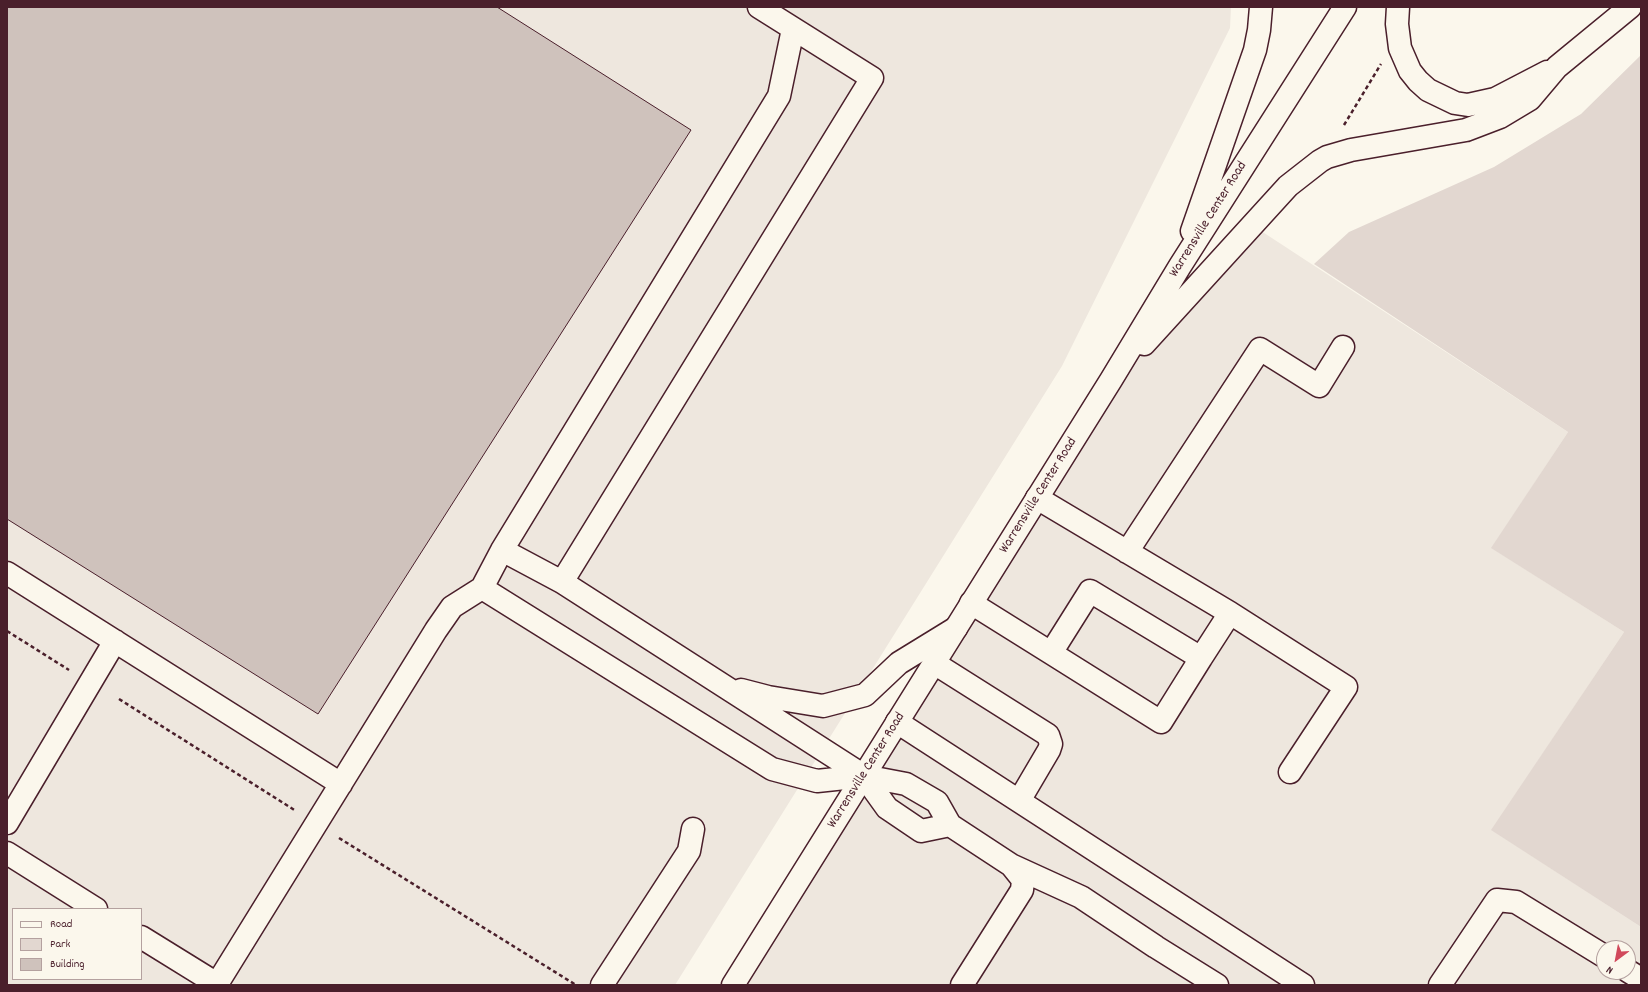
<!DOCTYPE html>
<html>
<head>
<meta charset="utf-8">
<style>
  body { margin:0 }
  #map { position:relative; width:1648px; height:992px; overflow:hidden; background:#fbf7ec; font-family:Dekko,sans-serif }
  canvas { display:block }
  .frame { position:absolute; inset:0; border:8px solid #4a1f2b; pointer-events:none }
  .legend { position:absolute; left:12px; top:908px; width:130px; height:72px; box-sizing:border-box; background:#fbf7ec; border:1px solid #b4a19f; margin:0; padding:5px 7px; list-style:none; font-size:12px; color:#4a1f2b }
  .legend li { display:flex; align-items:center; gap:8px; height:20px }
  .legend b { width:20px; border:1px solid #b4a19f }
  .north { position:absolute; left:1596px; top:940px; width:40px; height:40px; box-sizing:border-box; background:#fbf7ec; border:1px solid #b4a19f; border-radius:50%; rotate:212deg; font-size:11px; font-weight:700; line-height:16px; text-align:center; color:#4a1f2b }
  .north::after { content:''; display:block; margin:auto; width:14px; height:18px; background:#d1495b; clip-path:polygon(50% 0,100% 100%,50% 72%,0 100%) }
</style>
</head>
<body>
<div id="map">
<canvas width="1648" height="992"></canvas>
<div class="frame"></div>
<ul class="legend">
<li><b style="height:5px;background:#fbf7ec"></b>Road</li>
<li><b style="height:11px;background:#e2d7d0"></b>Park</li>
<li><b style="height:11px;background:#cfc2bc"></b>Building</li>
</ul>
<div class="north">N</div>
</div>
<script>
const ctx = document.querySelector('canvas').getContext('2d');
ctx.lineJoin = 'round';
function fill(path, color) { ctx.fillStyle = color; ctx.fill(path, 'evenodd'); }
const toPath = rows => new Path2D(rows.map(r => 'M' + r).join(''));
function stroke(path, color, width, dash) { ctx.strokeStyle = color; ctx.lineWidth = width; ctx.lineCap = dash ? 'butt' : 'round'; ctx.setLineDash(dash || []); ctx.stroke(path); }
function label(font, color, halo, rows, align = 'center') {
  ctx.font = font + ' Dekko,sans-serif'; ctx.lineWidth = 3; ctx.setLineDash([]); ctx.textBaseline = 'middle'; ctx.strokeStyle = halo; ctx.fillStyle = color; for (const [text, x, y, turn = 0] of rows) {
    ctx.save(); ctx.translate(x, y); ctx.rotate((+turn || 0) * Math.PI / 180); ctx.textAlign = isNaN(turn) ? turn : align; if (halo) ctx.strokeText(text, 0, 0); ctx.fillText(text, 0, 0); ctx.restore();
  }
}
const built = toPath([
  [7,7,1231,7,1230,28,1062,366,675,985,7,985],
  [13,909,141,909,141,979,13,979],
  [1252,225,1568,432,1492,548,1624,632,1492,830,1641,927,1641,985,733,985,1111,380],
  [1604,948,1628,948,1628,972,1604,972]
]);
const green = toPath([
  [1641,55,1641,927,1491,830,1624,632,1491,548,1568,432,1314,264,1349,232,1494,167,1581,114]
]);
const building = toPath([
  [7,7,497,7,691,130,318,714,7,519,7,7]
]);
const path = toPath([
  [1344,125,1381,64],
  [7,631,69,670],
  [119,699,296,811],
  [339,838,576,985]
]);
const minor = toPath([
  [1037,498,1230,613],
  [502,550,562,582,864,776,887,808,921,831,950,825],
  [1127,552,1260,349,1319,386,1343,347],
  [7,573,341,784],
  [562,582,872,78,759,7],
  [482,588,772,769,817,781,864,776,906,784,937,802,950,825,1011,865,1023,880,1022,890,962,985],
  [971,603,1051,653,1161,722,1201,658,1090,591,1051,653],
  [1201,658,1230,613,1346,687,1290,772],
  [934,663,1048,735,1051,744,1049,750,1019,801],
  [741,690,768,697,823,706,865,695,899,663,956,628],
  [897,722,1303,985],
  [7,823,115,641],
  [7,853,96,909],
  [1011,865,1081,897,1156,947,1217,985],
  [141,937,217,984],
  [1628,971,1641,979],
  [219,985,217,984,436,630,452,607,482,588,502,550,779,96,793,29],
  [602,985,689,851,693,829],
  [1440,985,1497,900,1516,902,1604,956]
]);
const major = toPath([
  [1398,7,1397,24,1400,48,1410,71,1418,81,1428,90,1455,103,1468,105,1495,99,1547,72],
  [1192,231,1255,50,1259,30,1261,7],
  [1144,344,1288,186,1320,161,1327,157,1351,150,1466,130,1500,117,1530,99,1557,67,1630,7],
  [733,985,1111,380,1180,266,1345,7]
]);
const streetNames = [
  ["Warrensville Center Road",1209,220,-58],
  ["Warrensville Center Road",1039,496,-58],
  ["Warrensville Center Road",867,771,-58]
];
fill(built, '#eee7de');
fill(green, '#e2d7d0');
fill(building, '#cfc2bc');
stroke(building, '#4a1f2b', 1);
stroke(minor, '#4a1f2b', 25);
stroke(major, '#4a1f2b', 25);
stroke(path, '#4a1f2b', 2.5, [4, 3]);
stroke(minor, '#fbf7ec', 22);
stroke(major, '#fbf7ec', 22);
label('14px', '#4a1f2b', '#fbf7ec', streetNames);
</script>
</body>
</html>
